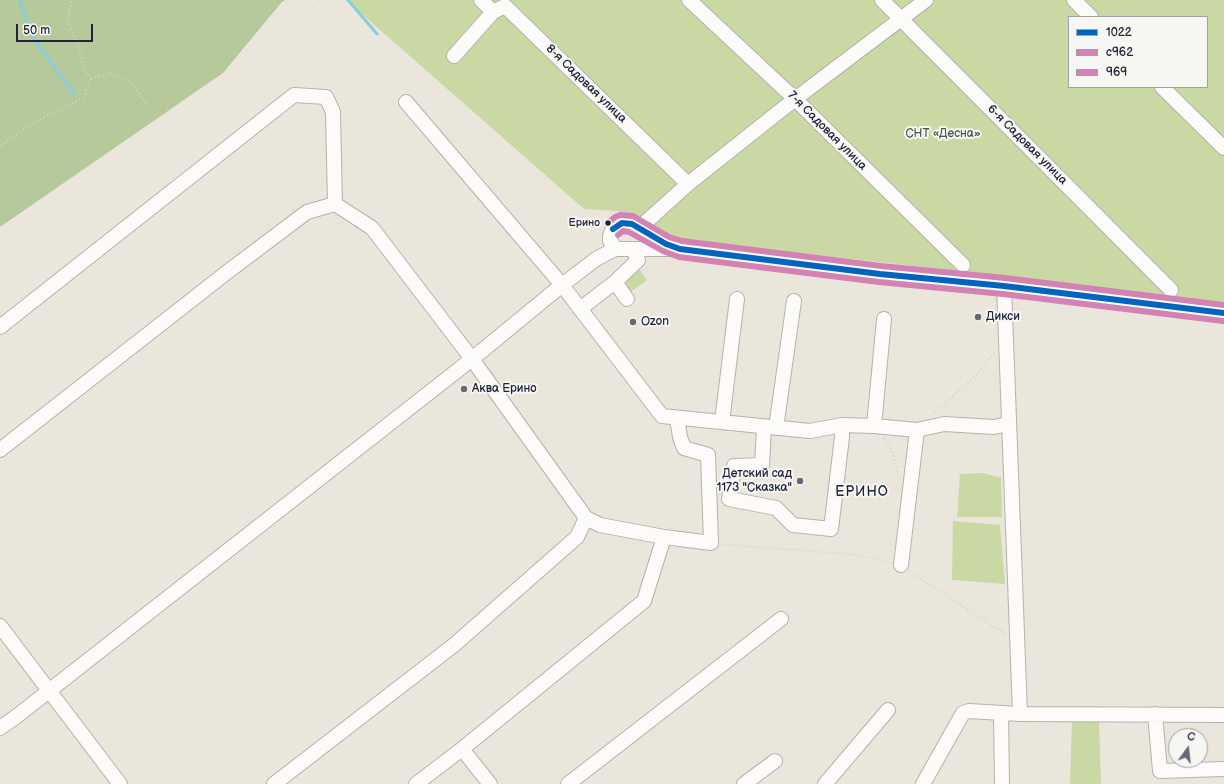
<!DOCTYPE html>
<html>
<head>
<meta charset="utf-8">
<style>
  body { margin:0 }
  #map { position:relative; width:1224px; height:784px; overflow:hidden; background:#eae6db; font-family:"Balsamiq Sans",sans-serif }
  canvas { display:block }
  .legend { position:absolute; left:1068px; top:16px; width:140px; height:72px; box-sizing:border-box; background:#f6f6f2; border:1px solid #a1a1a9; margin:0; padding:5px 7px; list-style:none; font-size:12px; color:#22223b }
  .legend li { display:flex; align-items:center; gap:8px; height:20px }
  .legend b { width:20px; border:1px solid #a1a1a9 }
  .north { position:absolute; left:1168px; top:728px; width:40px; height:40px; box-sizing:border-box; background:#f6f6f2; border:1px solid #a1a1a9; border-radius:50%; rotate:15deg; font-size:11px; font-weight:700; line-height:16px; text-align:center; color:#22223b }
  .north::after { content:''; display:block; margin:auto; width:14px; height:18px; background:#686773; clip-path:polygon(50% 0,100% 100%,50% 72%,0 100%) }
  .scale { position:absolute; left:16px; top:24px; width:77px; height:18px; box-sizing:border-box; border:2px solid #22223b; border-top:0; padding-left:5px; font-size:12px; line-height:14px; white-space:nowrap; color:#22223b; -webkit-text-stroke:3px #f6f6f2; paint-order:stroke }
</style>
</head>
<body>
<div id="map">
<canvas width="1224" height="784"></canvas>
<ul class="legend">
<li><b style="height:5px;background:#0065bd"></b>1022</li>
<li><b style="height:5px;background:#d382b4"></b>с962</li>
<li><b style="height:5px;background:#d382b4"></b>969</li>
</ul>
<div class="north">С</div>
<div class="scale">50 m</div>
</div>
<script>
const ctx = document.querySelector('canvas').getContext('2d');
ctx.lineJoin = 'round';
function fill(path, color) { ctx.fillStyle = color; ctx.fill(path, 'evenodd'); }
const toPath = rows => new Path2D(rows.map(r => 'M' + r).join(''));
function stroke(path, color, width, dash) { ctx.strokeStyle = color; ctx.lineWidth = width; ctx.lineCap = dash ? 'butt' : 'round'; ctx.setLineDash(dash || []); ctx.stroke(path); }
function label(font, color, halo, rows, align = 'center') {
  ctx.font = font + ' "Balsamiq Sans",sans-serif'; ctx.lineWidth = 4; ctx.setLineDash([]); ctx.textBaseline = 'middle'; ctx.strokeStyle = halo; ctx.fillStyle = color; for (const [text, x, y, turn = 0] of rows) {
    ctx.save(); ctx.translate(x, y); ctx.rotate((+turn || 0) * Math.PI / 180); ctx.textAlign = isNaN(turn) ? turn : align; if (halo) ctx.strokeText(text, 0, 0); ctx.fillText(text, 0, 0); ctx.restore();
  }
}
const green = toPath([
  [346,0,1224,0,1224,304,959,271,674,239,642,218,617,211,584,209],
  [1069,17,1207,17,1207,87,1069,87],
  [639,269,647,280,628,294,620,284],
  [983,473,1001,478,1002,517,957,517,960,474],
  [953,521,1000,525,1005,584,952,580],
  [1099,720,1101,784,1070,784,1072,722]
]);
const forest = toPath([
  [0,0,285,0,281,3,223,73,0,227]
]);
const stream = toPath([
  [20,0,32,37,74,93],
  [348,0,377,34]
]);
const path = toPath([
  [319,0,320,1],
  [91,78,111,73,132,83,147,105],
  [0,146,21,131,50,114,83,98,91,78,82,67,82,60,77,43,67,20,72,0],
  [935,413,975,376,995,352],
  [884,438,892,451,899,477],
  [722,544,859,555,890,563],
  [910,572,1005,634]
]);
const minor = toPath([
  [481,0,493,12,505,6,688,184],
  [689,0,795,99,963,265],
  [882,0,1171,290],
  [1074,0,1091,17],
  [454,56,493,12],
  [1162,87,1224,148],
  [406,102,562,285,662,416,810,431,842,425,874,426,917,430,944,424,994,427,1009,424],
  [639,227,647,221,688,184,795,99,926,0],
  [680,249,666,244,639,227,628,223,619,224,615,226,611,233,610,237,610,241,616,249,680,249,880,274,1004,286,1224,313],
  [1004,286,1020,714,1224,715],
  [627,299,615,282,638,260,633,249],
  [580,309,615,282],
  [0,327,294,95,326,97,333,112,335,204,372,228,472,359,586,518,600,525,664,537,711,543,708,455,684,448,680,437,677,418],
  [722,422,737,299],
  [874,426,884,319],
  [764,427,762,465,734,466,729,499,776,508,793,525,831,529,842,437,842,425],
  [776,428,794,301],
  [0,450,226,273,307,212,335,204],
  [901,565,917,430],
  [0,626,120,784],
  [1001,714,1002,784],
  [1155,714,1160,771,1224,769],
  [0,728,17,716,472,359,562,285,596,259,615,249],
  [462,749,490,784],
  [274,784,454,645,577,537,586,518],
  [416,784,462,749,644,601,664,537],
  [568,784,781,619],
  [744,784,775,761],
  [825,784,888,710],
  [923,784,963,713,969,711,1020,714]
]);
const bus1 = toPath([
  [613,229,622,223,632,224,666,244,680,249,880,274,1004,286,1224,313]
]);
const bus2 = toPath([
  [618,235,623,231,629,232,663,251,679,257,879,282,1003,294,1223,321]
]);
const bus3 = toPath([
  [608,223,615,217,620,215,633,216,669,237,682,241,881,266,1005,278,1224,305]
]);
const markers = [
  [608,223,3.5,"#22223b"],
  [978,317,4,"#686773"],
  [633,322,4,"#686773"],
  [464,389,4,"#686773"],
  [800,481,4,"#686773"]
];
const busNames = [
  ["Ерино",600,223]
];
const streetNames = [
  ["8-я Садовая улица",586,84,44],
  ["7-я Садовая улица",827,131,45],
  ["6-я Садовая улица",1027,145,45]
];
const parkNames = [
  ["СНТ «Десна»",943,134]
];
const poiNames = [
  ["Дикси",986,317],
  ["Ozon",641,322],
  ["Аква Ерино",472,389],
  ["Детский сад",792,474,"right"],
  ["1173 \"Сказка\"",792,488,"right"]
];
const quarterNames = [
  ["ЕРИНО",862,492]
];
fill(green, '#cad9a3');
fill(forest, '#b6c99b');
stroke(stream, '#89cedc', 3);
stroke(minor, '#b4b2ad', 16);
stroke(path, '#d4d2d1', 2, [1, 3]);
stroke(minor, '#fcfbfa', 14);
stroke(bus1, '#0065bd', 6);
stroke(bus2, '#d382b4', 6);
stroke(bus3, '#d382b4', 6);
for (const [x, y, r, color] of markers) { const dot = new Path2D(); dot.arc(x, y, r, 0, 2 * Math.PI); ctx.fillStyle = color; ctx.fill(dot); stroke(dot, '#f6f6f2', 1.5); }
label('11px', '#22223b', '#f6f6f2', busNames, 'right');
label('12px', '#22223b', '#f6f6f2', streetNames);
label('12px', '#4c564d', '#f6f6f2', parkNames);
label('12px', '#22223b', '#f6f6f2', poiNames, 'left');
ctx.letterSpacing = '1px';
label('14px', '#22223b', '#f6f6f2', quarterNames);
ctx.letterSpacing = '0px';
</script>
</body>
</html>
